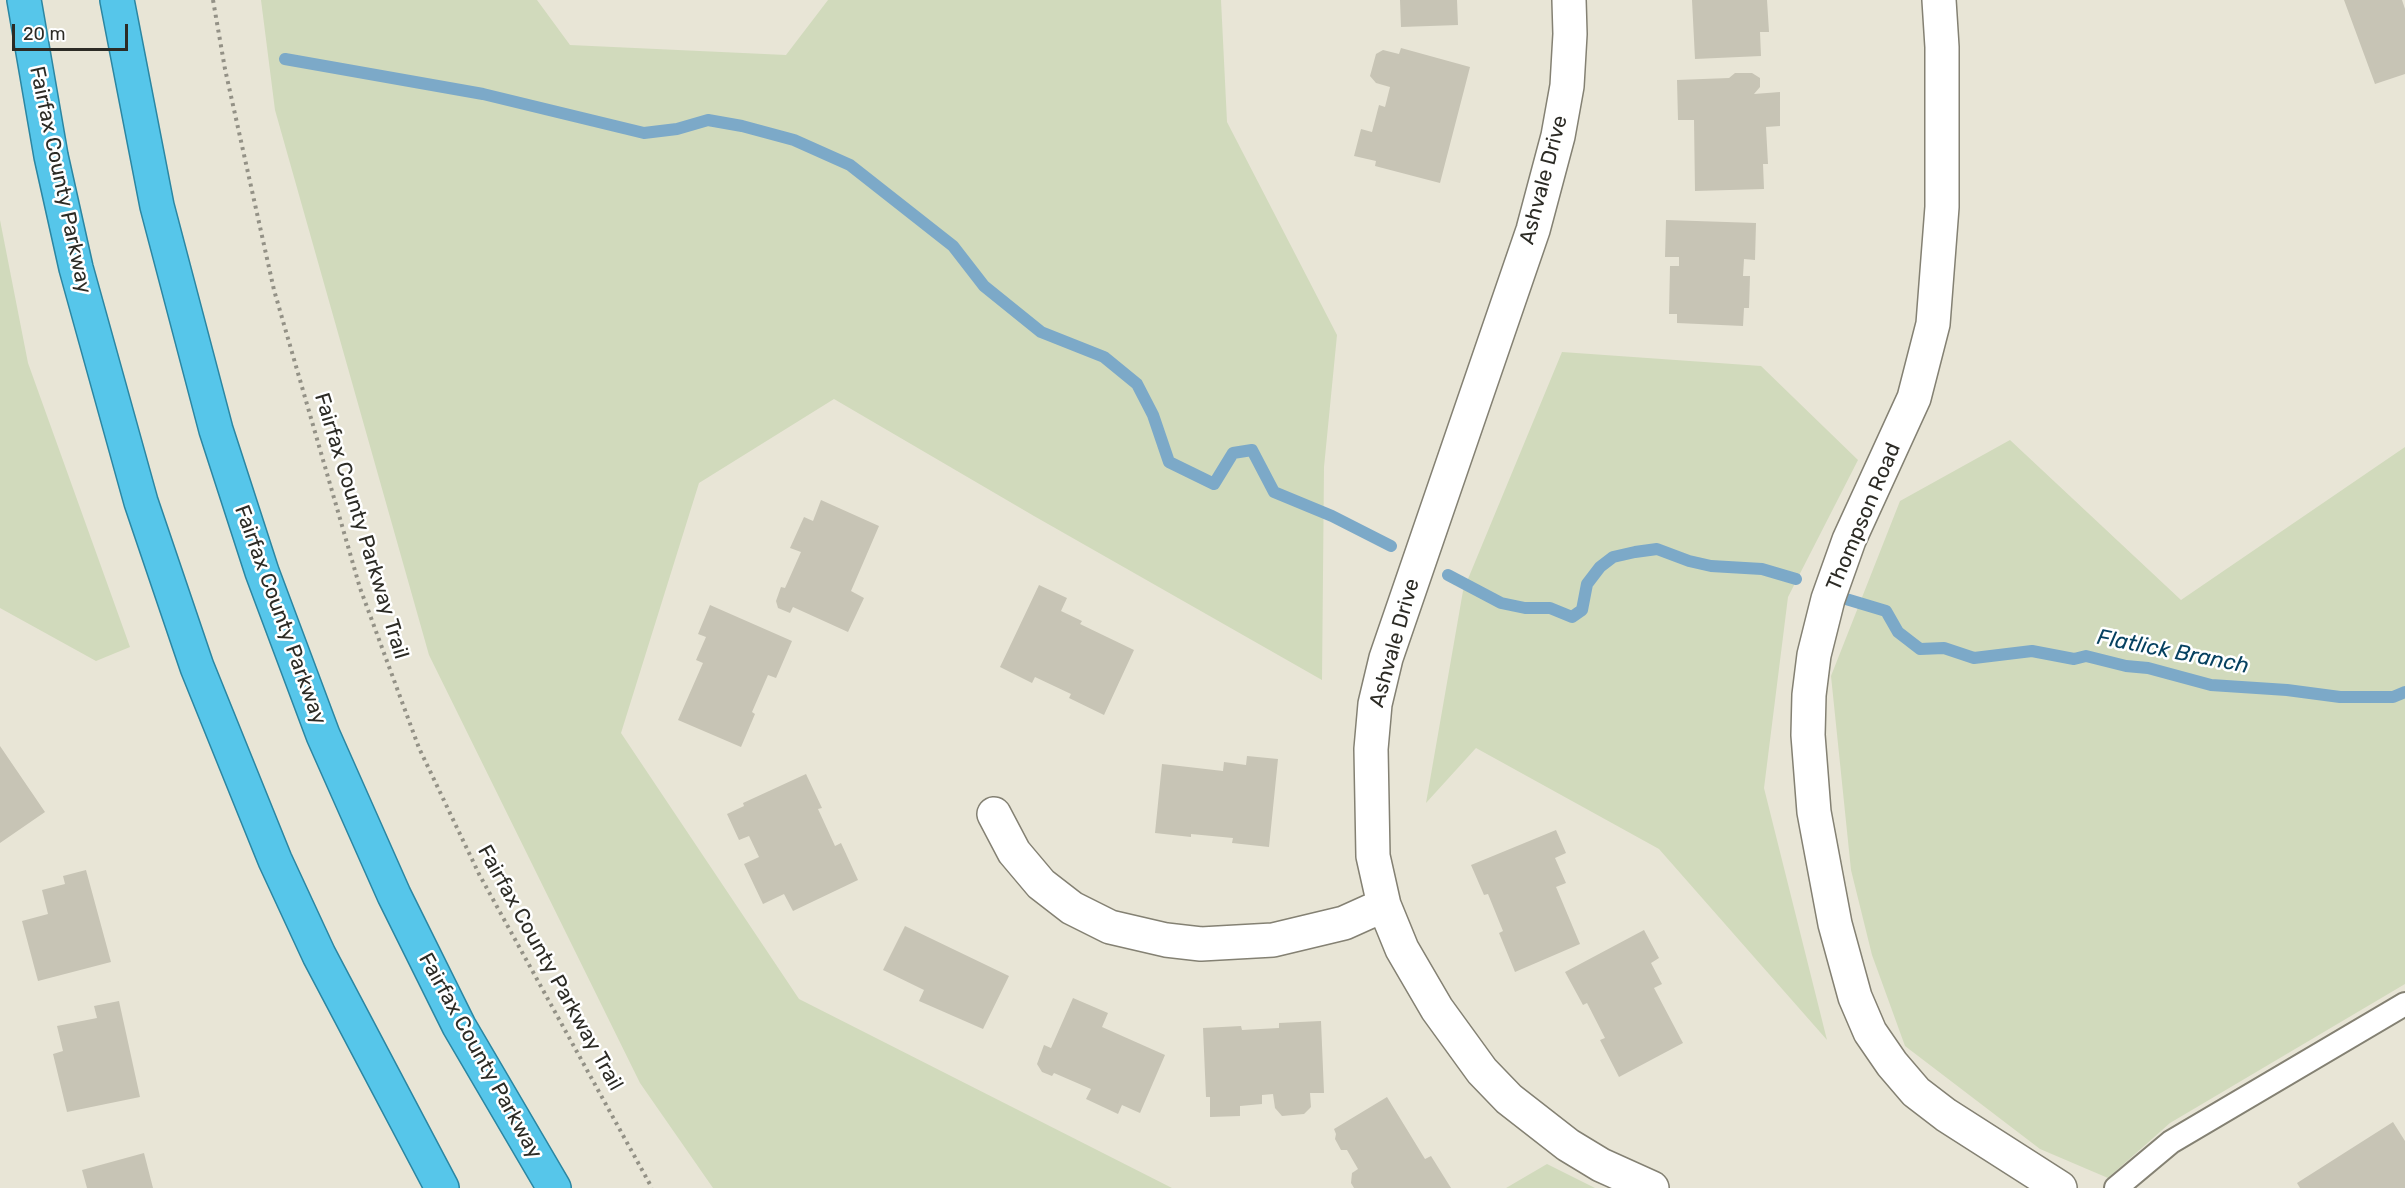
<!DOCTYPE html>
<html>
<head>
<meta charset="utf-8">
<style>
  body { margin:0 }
  #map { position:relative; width:2405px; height:1188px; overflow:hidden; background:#e8e5d6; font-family:Rubik,sans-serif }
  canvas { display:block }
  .scale { position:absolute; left:12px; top:24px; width:116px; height:27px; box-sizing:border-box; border:3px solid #2c2b25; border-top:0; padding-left:8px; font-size:18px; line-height:21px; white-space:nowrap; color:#2c2b25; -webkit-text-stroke:4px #fff; paint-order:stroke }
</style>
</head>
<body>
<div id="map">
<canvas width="2405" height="1188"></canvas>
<div class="scale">20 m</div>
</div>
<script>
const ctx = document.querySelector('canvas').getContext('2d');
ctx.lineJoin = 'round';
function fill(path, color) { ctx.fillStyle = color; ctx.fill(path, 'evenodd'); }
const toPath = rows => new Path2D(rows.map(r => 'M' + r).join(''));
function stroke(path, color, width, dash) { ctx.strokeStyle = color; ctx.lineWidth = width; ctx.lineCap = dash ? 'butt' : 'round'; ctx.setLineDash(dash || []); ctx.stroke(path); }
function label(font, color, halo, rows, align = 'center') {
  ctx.font = font + ' Rubik,sans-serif'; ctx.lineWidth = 5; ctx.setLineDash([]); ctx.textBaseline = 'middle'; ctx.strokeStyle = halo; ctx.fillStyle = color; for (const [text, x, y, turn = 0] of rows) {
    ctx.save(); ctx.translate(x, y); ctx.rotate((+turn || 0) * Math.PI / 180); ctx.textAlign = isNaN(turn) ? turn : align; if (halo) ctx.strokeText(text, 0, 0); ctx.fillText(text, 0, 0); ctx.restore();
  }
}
const green = toPath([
  [261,0,537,0,570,45,786,55,828,0,1221,0,1227,122,1337,335,1324,467,1322,680,1034,516,834,399,699,483,621,733,799,999,1172,1188,713,1188,640,1083,429,655,275,110],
  [0,220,28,363,130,647,96,661,0,608],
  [1562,352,1761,366,1858,460,1788,597,1764,788,1827,1040,1659,849,1476,748,1426,803,1463,591],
  [2010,440,2181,600,2405,447,2405,984,2170,1123,2108,1178,2040,1149,1905,1046,1872,955,1851,870,1831,676,1900,501],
  [1547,1164,1595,1188,1506,1188]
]);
const stream = toPath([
  [285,59,483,94,644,133,677,129,708,120,742,126,794,140,850,165,953,246,984,286,1041,332,1104,357,1137,384,1153,415,1169,462,1214,484,1233,453,1252,450,1274,492,1332,516,1391,546],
  [1448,575,1501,603,1525,608,1550,608,1572,617,1582,610,1587,584,1600,567,1613,557,1635,552,1657,549,1689,561,1711,566,1762,569,1796,579],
  [1846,599,1886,611,1898,632,1920,649,1944,648,1974,658,2032,651,2074,659,2086,656,2126,666,2148,668,2211,685,2287,690,2340,697,2393,697,2405,692]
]);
const building = toPath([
  [1400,0,1457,0,1458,25,1401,27],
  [1692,0,1767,0,1769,32,1760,32,1761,56,1695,59],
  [2344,0,2402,0,2405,9,2405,74,2375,84],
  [1401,48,1470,67,1440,183,1375,166,1376,161,1354,156,1361,129,1372,132,1379,105,1385,107,1390,87,1376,83,1370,76,1376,54,1383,50,1399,54],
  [1735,73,1752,73,1760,78,1760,87,1754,94,1780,92,1780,126,1766,127,1768,164,1763,164,1764,189,1695,191,1694,120,1678,120,1677,80,1729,78],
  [1666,220,1756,223,1755,260,1744,259,1743,276,1750,276,1749,308,1744,308,1743,326,1677,323,1677,314,1669,314,1670,266,1679,266,1679,257,1665,257],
  [821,500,879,526,851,591,864,598,848,632,793,607,790,613,778,608,776,601,781,587,785,588,801,552,790,548,804,517,813,521],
  [1039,585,1067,598,1061,611,1082,621,1080,624,1134,650,1104,715,1069,698,1071,694,1035,677,1032,683,1000,667],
  [710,605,792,641,776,678,768,675,752,712,755,714,741,747,678,720,703,663,696,660,706,637,698,634],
  [0,746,45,812,0,843],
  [1247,756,1278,759,1269,847,1232,843,1233,838,1191,834,1191,837,1155,833,1162,764,1223,771,1224,762,1246,765],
  [806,774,822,808,818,809,835,846,841,843,858,880,793,911,784,894,763,904,744,864,759,857,749,836,739,840,727,814,744,806,743,803],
  [1556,830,1566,853,1555,858,1566,883,1556,887,1580,944,1515,972,1499,933,1503,931,1488,894,1484,895,1471,865],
  [86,870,111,962,38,981,22,921,48,914,42,890,65,884,63,876],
  [905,926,1009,976,983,1029,919,1001,924,990,883,970],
  [1644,930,1659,958,1651,963,1662,984,1654,988,1683,1043,1619,1077,1600,1040,1605,1038,1587,1003,1583,1005,1565,972],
  [1073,998,1108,1013,1102,1027,1165,1055,1140,1113,1122,1105,1118,1114,1086,1099,1091,1089,1054,1073,1052,1076,1042,1072,1037,1064,1044,1045,1051,1048],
  [119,1001,140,1097,67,1112,53,1054,63,1051,57,1026,97,1018,94,1006],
  [1321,1021,1324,1093,1310,1093,1311,1107,1304,1114,1282,1116,1275,1108,1273,1094,1262,1095,1262,1104,1240,1106,1240,1116,1210,1117,1210,1097,1206,1097,1203,1028,1241,1026,1242,1030,1279,1028,1279,1023],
  [1387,1097,1425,1159,1431,1156,1451,1188,1354,1188,1351,1183,1352,1173,1358,1169,1347,1150,1341,1150,1335,1139,1336,1134,1334,1129],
  [2393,1122,2405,1141,2405,1188,2300,1188,2297,1183],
  [144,1153,153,1188,87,1188,82,1170]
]);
const path = toPath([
  [213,0,225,69,274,290,360,588,419,748,479,874,652,1188]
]);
const service = toPath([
  [2116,1188,2171,1142,2405,1004]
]);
const minor = toPath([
  [1569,0,1570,34,1567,86,1558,136,1533,230,1386,658,1375,704,1371,749,1373,856,1384,905,1402,949,1437,1009,1482,1071,1509,1099,1568,1145,1601,1165,1652,1188],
  [994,814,1014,852,1041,884,1072,908,1110,927,1166,940,1201,944,1273,940,1344,923,1384,905]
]);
const tertiary = toPath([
  [1939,0,1942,47,1942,207,1933,324,1914,398,1849,540,1828,599,1814,655,1809,695,1808,735,1814,812,1835,924,1855,997,1870,1032,1892,1064,1916,1092,1946,1115,2060,1188]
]);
const trunk = toPath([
  [24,0,51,156,76,268,141,502,197,667,275,860,319,955,442,1188],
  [117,0,157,206,216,430,262,572,323,735,394,895,459,1026,554,1188]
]);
const streetNames = [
  ["Fairfax County Parkway",60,180,78],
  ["Ashvale Drive",1544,180,-75],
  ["Thompson Road",1864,517,-67],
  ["Fairfax County Parkway Trail",361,526,73],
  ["Fairfax County Parkway",280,615,70],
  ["Ashvale Drive",1395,643,-74],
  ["Fairfax County Parkway Trail",550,968,61],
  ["Fairfax County Parkway",480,1056,61]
];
const waterNames = [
  ["Flatlick Branch",2173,652,11]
];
fill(green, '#d1dabc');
stroke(stream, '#7ca9c8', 12);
fill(building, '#c7c4b5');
stroke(service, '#848173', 26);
stroke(minor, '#848173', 36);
stroke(tertiary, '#848173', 36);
stroke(trunk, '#2b86a2', 36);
stroke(path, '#939186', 4, [3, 4.5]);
stroke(service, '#fff', 22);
stroke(minor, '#fff', 33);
stroke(tertiary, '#fff', 33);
stroke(trunk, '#56c6ea', 33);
label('21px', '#2c2b25', '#fff', streetNames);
label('italic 22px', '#064160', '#fff', waterNames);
</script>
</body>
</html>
